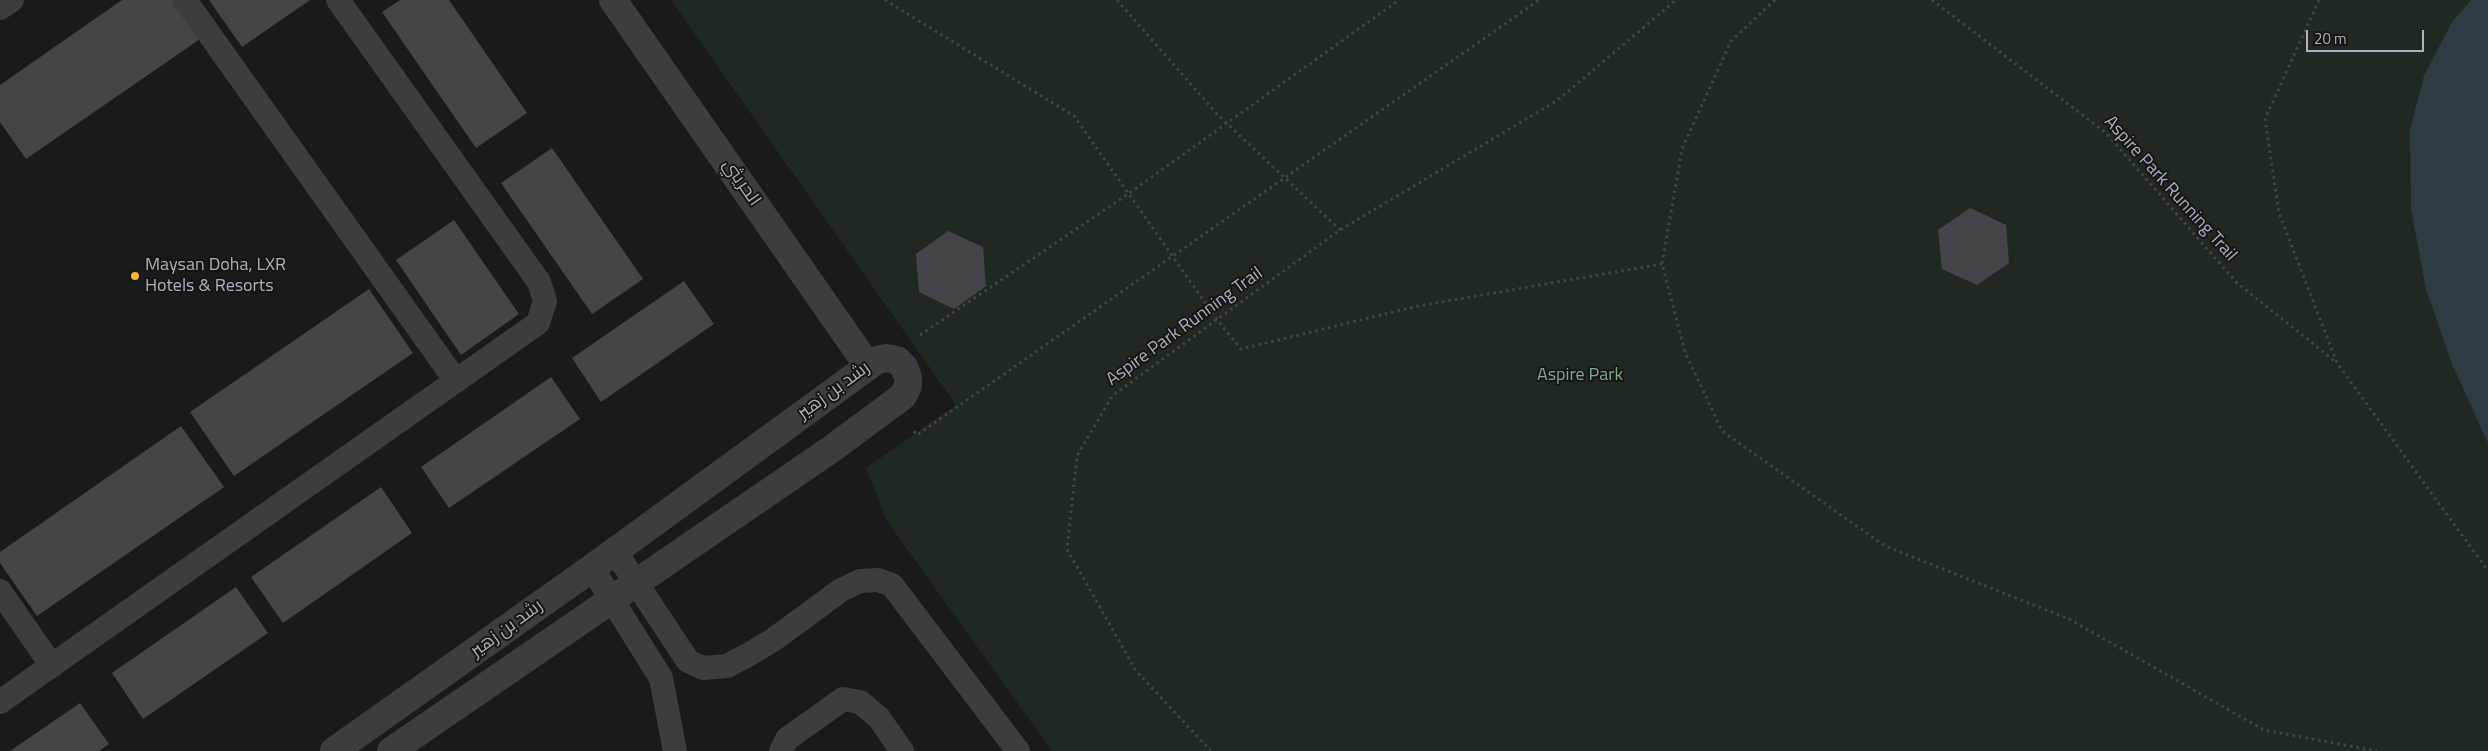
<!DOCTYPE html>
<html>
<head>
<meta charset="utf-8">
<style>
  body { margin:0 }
  #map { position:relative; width:2488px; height:751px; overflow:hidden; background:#1a1a1d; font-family:"Titillium Web",sans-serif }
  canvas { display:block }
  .scale { position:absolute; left:2306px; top:30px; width:118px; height:22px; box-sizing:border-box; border:2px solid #acb2bd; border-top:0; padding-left:6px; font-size:15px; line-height:18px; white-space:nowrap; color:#acb2bd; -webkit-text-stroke:4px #151518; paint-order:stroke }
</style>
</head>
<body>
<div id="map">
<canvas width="2488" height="751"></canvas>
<div class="scale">20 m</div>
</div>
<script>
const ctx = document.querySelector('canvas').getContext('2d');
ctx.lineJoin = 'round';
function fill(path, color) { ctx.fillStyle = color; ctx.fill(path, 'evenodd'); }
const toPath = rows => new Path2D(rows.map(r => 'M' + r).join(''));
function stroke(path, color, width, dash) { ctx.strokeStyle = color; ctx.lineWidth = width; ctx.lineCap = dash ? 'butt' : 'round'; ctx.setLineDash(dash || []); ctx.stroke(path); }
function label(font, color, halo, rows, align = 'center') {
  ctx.font = font + ' "Titillium Web",Cairo,sans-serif'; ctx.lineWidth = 4; ctx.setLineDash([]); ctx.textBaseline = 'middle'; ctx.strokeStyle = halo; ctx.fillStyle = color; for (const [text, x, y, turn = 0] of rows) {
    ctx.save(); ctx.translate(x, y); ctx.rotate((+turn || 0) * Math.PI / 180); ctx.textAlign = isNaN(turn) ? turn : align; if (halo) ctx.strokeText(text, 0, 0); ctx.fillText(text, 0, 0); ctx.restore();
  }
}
const green = toPath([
  [671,0,2488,0,2488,751,1052,751,887,521,866,468,956,405]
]);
const water = toPath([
  [2471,0,2488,0,2488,443,2452,364,2426,289,2411,209,2410,130,2424,76,2452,22]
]);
const building = toPath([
  [122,0,177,0,203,37,26,159,0,122,0,85],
  [209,0,310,0,242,47],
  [400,0,449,0,527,113,476,148,382,12],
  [552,148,643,279,592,314,501,183],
  [1970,208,2006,225,2009,263,1977,285,1942,269,1938,230],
  [454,220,519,314,461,355,396,260],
  [948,231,983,247,986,286,954,309,919,292,916,254],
  [684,281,714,324,601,402,572,358],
  [369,289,413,353,234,476,190,412],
  [551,377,580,419,449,508,421,467],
  [181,426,224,487,37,616,0,563,0,552],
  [381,487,412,533,283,623,251,577],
  [236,587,268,633,143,719,112,673],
  [80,703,109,744,99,751,10,751]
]);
const path = toPath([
  [885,0,1074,116,1218,321,1241,349,1418,306,1662,264],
  [1117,0,1217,114,1340,230],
  [1775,0,1731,41,1682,149,1662,264,1685,352,1722,431,1885,546,2069,619,2264,730,2377,751],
  [1932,0,2106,133,2236,282,2337,363],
  [2319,0,2265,119,2279,213,2337,363,2488,571],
  [920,335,1128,194,1399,0],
  [914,431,917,435,1539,0],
  [1211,751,1136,671,1067,549,1077,456,1112,396,1340,230,1558,100,1676,0]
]);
const lane = toPath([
  [185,0,456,381],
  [0,8,12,0],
  [615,551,688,661,703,668,727,666,748,655,773,640,841,590,860,581,878,580,892,585,1018,751],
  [592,568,661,678,675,751],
  [0,591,52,666],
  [0,702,538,323,545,301,539,282,338,0],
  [781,751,787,739,843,699,860,702,879,718,902,751]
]);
const street = toPath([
  [613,0,868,366],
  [334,751,592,568,877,360,886,358,897,360,904,367,908,377,908,386,903,396,895,402,830,450,391,751]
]);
const markers = [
  [135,276,5,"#ffb331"]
];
const streetNames = [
  ["الحريثي",741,183,55],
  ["Aspire Park Running Trail",2170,189,48],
  ["Aspire Park Running Trail",1185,327,-36],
  ["رشد بن زهير",834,391,-36],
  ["رشد بن زهير",507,629,-36]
];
const poiNames = [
  ["Maysan Doha, LXR",145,266],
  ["Hotels & Resorts",145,287]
];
const parkNames = [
  ["Aspire Park",1580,376]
];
fill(green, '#202921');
fill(water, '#2f3b43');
fill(building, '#44454a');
stroke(path, '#41444a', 3, [2.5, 4]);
stroke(lane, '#3b3d43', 24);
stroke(street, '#3b3d43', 28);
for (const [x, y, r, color] of markers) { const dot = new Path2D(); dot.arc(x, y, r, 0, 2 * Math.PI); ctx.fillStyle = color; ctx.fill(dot); stroke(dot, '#151518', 2); }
label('18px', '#acb2bd', '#151518', streetNames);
label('18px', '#acb2bd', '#151518', poiNames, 'left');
label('18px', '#82aa83', '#151518', parkNames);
</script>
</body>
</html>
